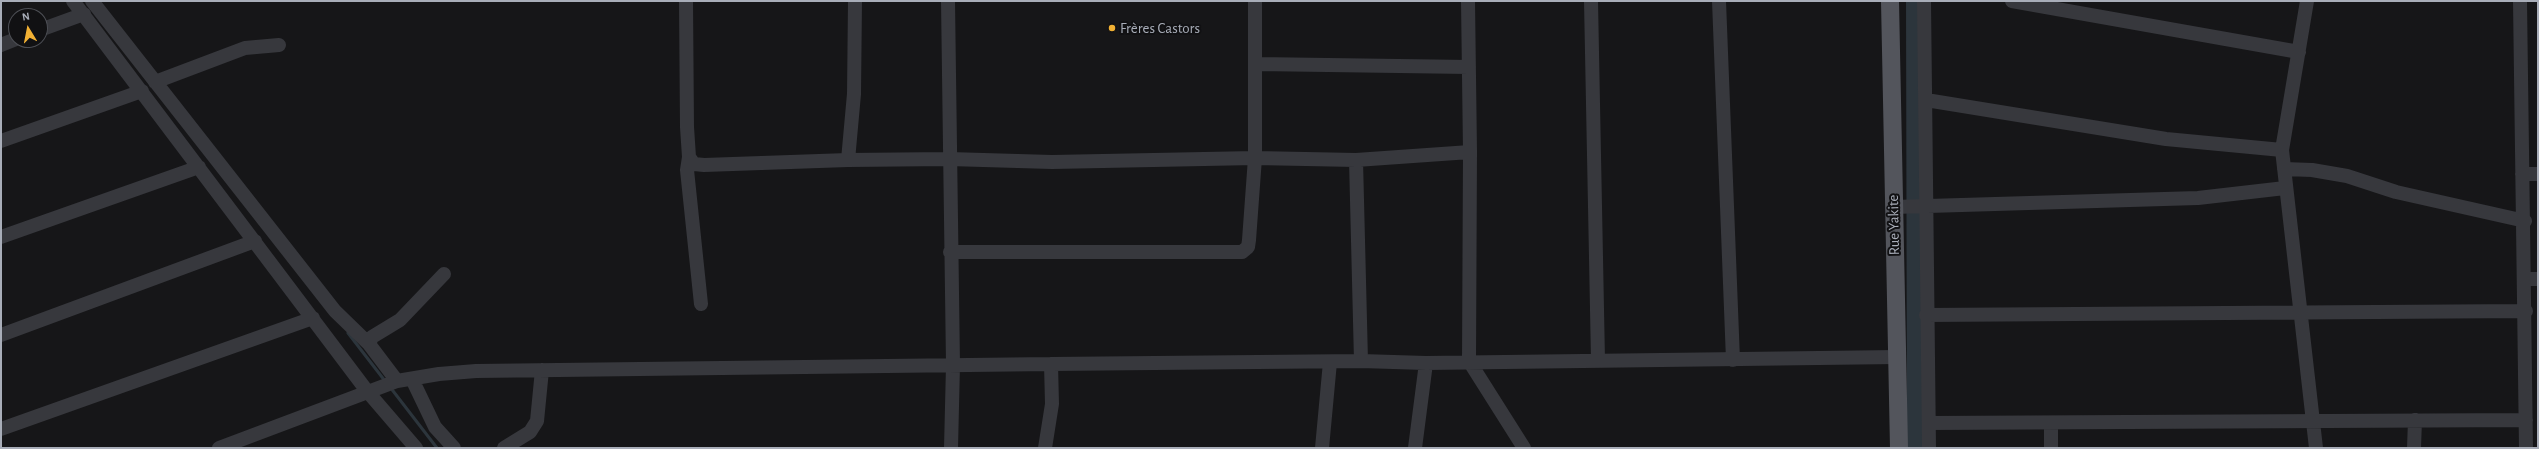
<!DOCTYPE html>
<html>
<head>
<meta charset="utf-8">
<style>
  body { margin:0 }
  #map { position:relative; width:2539px; height:449px; overflow:hidden; background:#161618; font-family:"Alegreya Sans",sans-serif }
  canvas { display:block }
  .frame { position:absolute; inset:0; border:2px solid #a8adb8; pointer-events:none }
  .north { position:absolute; left:8px; top:8px; width:40px; height:40px; box-sizing:border-box; background:#111113; border:1px solid #4d4f55; border-radius:50%; rotate:350deg; font-size:11px; font-weight:700; line-height:16px; text-align:center; color:#a8adb8 }
  .north::after { content:''; display:block; margin:auto; width:14px; height:18px; background:#f2b134; clip-path:polygon(50% 0,100% 100%,50% 72%,0 100%) }
</style>
</head>
<body>
<div id="map">
<canvas width="2539" height="449"></canvas>
<div class="frame"></div>
<div class="north">N</div>
</div>
<script>
const ctx = document.querySelector('canvas').getContext('2d');
ctx.lineJoin = 'round';
const toPath = rows => new Path2D(rows.map(r => 'M' + r).join(''));
function stroke(path, color, width, dash) { ctx.strokeStyle = color; ctx.lineWidth = width; ctx.lineCap = dash ? 'butt' : 'round'; ctx.setLineDash(dash || []); ctx.stroke(path); }
function label(font, color, halo, rows, align = 'center') {
  ctx.font = font + ' "Alegreya Sans",sans-serif'; ctx.lineWidth = 4; ctx.setLineDash([]); ctx.textBaseline = 'middle'; ctx.strokeStyle = halo; ctx.fillStyle = color; for (const [text, x, y, turn = 0] of rows) {
    ctx.save(); ctx.translate(x, y); ctx.rotate((+turn || 0) * Math.PI / 180); ctx.textAlign = isNaN(turn) ? turn : align; if (halo) ctx.strokeText(text, 0, 0); ctx.fillText(text, 0, 0); ctx.restore();
  }
}
const stream = toPath([
  [348,333,385,381],
  [390,387,437,448]
]);
const river = toPath([
  [1915,1,1916,448]
]);
const minor = toPath([
  [73,1,367,391,416,448],
  [92,1,335,311,369,344],
  [686,1,687,127,689,157,694,164,704,165,848,160,949,159,1052,162,1255,158,1356,160,1470,152],
  [948,1,953,365,951,448],
  [1468,1,1470,152,1469,361,1524,448],
  [1591,1,1598,360],
  [1719,1,1733,360],
  [1924,1,1929,448],
  [2012,1,2299,52],
  [2307,1,2282,150,2316,448],
  [2520,1,2526,448],
  [40,30,84,14],
  [1,45,16,39],
  [1257,64,1469,67],
  [155,82,245,48,279,45],
  [1926,100,2166,139,2282,150],
  [1,141,142,91],
  [689,157,687,170,701,304],
  [848,160,854,94,855,1],
  [1356,160,1361,361],
  [2284,169,2312,170,2347,176,2396,192,2525,221],
  [2522,174,2538,174],
  [1894,207,2198,198,2285,188],
  [1,237,199,167],
  [950,252,1242,252,1248,247,1249,240,1255,158,1255,1],
  [2525,279,2538,279],
  [1926,315,2526,311],
  [1,335,255,241],
  [412,379,435,427,454,448],
  [397,381,369,344,372,337,400,320,444,274],
  [1929,423,2526,420],
  [2051,423,2051,448],
  [1,429,313,318],
  [219,448,397,381,439,374,476,371,1051,364,1361,361,1426,363,1897,357],
  [504,448,530,432,537,421,542,370],
  [1045,448,1052,404,1051,364],
  [1322,448,1330,362],
  [1415,448,1426,363],
  [2414,448,2415,420]
]);
const major = toPath([
  [1890,1,1899,448]
]);
const markers = [
  [1112,28,4,"#f2b134"]
];
const poiNames = [
  ["Frères Castors",1120,28]
];
const streetNames = [
  ["Rue Yakite",1894,225,-91]
];
stroke(stream, '#2c353c', 3);
stroke(river, '#2c353c', 18);
stroke(minor, '#37383d', 14);
stroke(major, '#53555c', 18);
for (const [x, y, r, color] of markers) { const dot = new Path2D(); dot.arc(x, y, r, 0, 2 * Math.PI); ctx.fillStyle = color; ctx.fill(dot); stroke(dot, '#111113', 1.5); }
label('15px', '#a8adb8', '#111113', poiNames, 'left');
label('15px', '#a8adb8', '#111113', streetNames);
</script>
</body>
</html>
